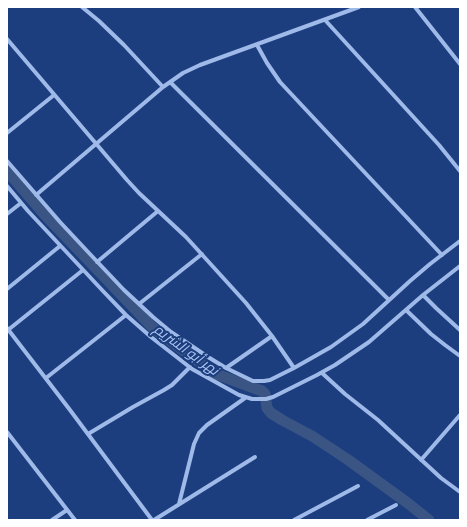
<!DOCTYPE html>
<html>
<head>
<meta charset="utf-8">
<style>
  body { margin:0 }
  #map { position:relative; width:467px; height:527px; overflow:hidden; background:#1c3e7f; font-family:Cabin,sans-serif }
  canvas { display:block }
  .frame { position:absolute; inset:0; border:8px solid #fff; pointer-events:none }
</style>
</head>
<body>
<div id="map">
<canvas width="467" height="527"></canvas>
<div class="frame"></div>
</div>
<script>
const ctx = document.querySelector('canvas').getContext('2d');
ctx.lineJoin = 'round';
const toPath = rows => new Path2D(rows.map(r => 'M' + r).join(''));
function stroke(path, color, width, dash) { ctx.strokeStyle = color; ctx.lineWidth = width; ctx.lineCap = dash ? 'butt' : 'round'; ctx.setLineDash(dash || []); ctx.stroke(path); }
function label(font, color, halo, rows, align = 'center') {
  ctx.font = font + ' Cabin,Cairo,sans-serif'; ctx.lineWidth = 4; ctx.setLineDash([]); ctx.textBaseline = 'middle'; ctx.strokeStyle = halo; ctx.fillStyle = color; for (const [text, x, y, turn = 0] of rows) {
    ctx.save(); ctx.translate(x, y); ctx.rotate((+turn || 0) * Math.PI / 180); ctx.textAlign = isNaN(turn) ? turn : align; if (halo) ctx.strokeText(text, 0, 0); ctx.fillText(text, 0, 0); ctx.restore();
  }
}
const canal = toPath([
  [7,171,44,214,153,328,195,359,216,374,262,391,265,394,267,408,271,413,282,420,312,436,347,459,409,504,429,520]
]);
const street = toPath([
  [82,7,99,21,124,45,163,87],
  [415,7,460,64],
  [325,20,439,145,460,171],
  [7,39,127,180,139,193,186,237,246,303,272,336,294,368],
  [257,45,267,63,280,82,442,255],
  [170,82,389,300],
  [7,133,54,95],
  [7,161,60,222,89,253,124,290,153,317,171,332,208,357,226,368,253,381,264,381,270,380,294,368,331,347,363,324,410,281,430,264,460,241],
  [7,186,28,211,102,290,126,315,151,337,192,369,239,395,252,399,266,399,273,397,317,375,335,365,369,342,423,295,460,266],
  [36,195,163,87,183,73,200,65,359,7],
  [7,214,21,203],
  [97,262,158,211],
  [7,289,60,246],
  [423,295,436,308,460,330],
  [139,304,202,254],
  [406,310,431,334,445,345,460,356],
  [7,328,70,410,152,520],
  [8,330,83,270],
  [226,368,272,336],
  [322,373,345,394,378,420,441,478,460,492],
  [46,378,126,315],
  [7,432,75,520],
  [88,434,133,407,164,390,172,385,190,367],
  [421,460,460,415],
  [179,504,194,444,199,433,207,425,245,398],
  [52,520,67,510],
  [154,520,255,457],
  [294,520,358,486],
  [367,520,396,505]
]);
const waterNames = [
  ["نهر أبو الشريم",186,350,36]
];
stroke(canal, '#3a5484', 11);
stroke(street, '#9fbae9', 4);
label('italic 14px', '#aac4f1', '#1c3e7f', waterNames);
</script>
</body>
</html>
